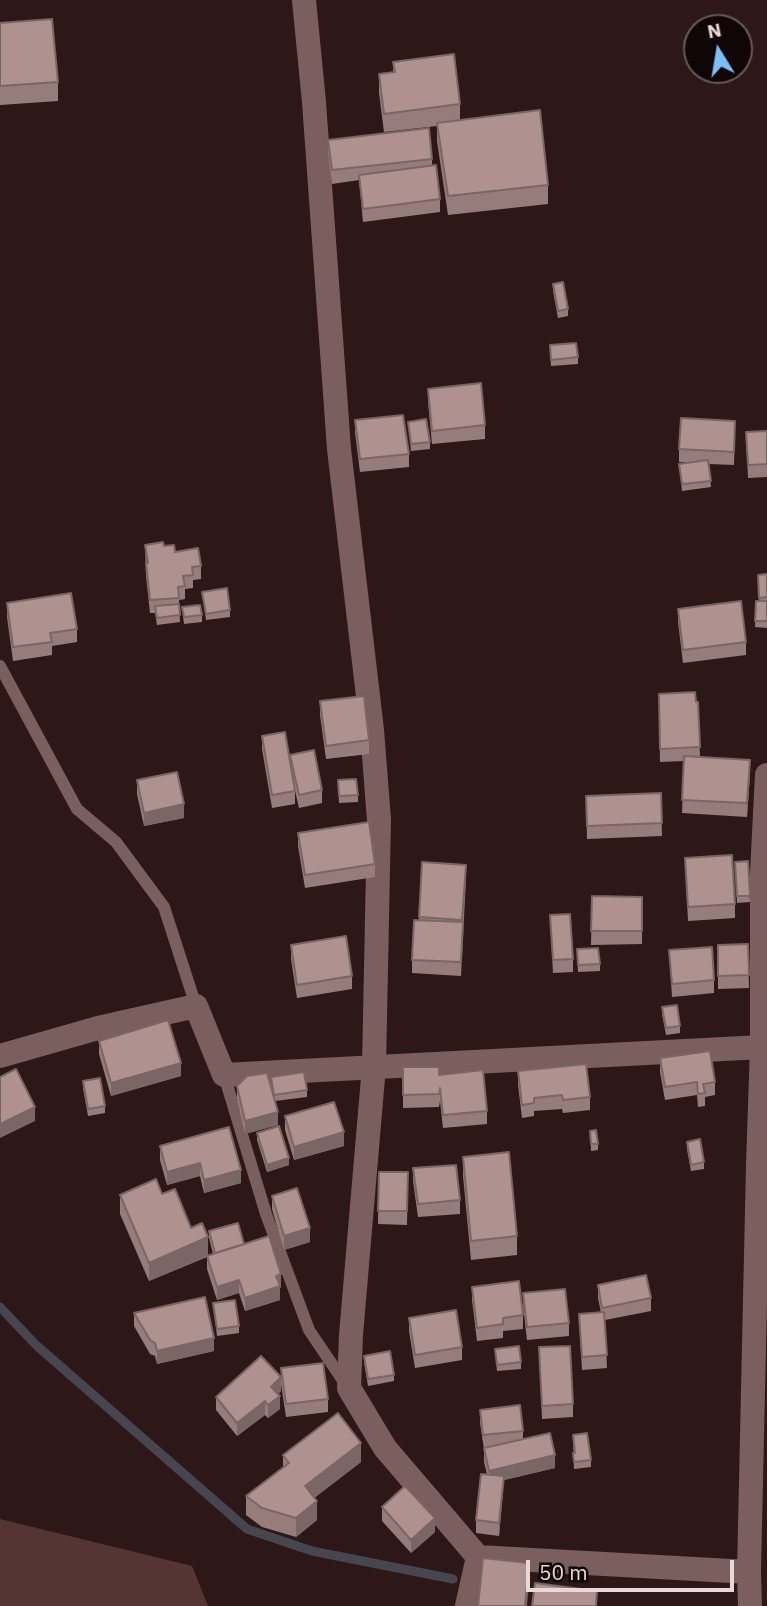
<!DOCTYPE html>
<html>
<head>
<meta charset="utf-8">
<style>
  body { margin:0 }
  #map { position:relative; width:767px; height:1606px; overflow:hidden; background:#2e1817; font-family:"IBM Plex Sans",sans-serif }
  canvas { display:block }
  .north { position:absolute; left:683px; top:14px; width:70px; height:70px; box-sizing:border-box; background:#100606; border:2px solid #675a5a; border-radius:50%; rotate:349deg; font-size:19px; font-weight:700; line-height:28px; text-align:center; color:#e9d8d7 }
  .north::after { content:''; display:block; margin:auto; width:24px; height:32px; background:#7bbef8; clip-path:polygon(50% 0,100% 100%,50% 72%,0 100%) }
  .scale { position:absolute; left:526px; top:1560px; width:208px; height:32px; box-sizing:border-box; border:4px solid #e9d8d7; border-top:0; padding-left:9px; font-size:21px; line-height:24px; white-space:nowrap; color:#e9d8d7; -webkit-text-stroke:5px #100606; paint-order:stroke }
</style>
</head>
<body>
<div id="map">
<canvas width="767" height="1606"></canvas>
<div class="north">N</div>
<div class="scale">50 m</div>
</div>
<script>
const ctx = document.querySelector('canvas').getContext('2d');
ctx.lineJoin = 'round';
function fill(path, color) { ctx.fillStyle = color; ctx.fill(path, 'evenodd'); }
const toPath = rows => new Path2D(rows.map(r => 'M' + r).join(''));
function stroke(path, color, width, dash) { ctx.strokeStyle = color; ctx.lineWidth = width; ctx.lineCap = dash ? 'butt' : 'round'; ctx.setLineDash(dash || []); ctx.stroke(path); }
const green = toPath([
  [0,1519,192,1566,208,1606,0,1606]
]);
const stream = toPath([
  [0,1307,36,1345,247,1529,312,1551,453,1579]
]);
const service = toPath([
  [0,666,77,809,116,842,164,907,196,1006],
  [224,1075,266,1214,309,1330,346,1385]
]);
const minor = toPath([
  [304,0,314,102,339,449,372,730,379,820,374,1066,351,1335,349,1388,385,1448,478,1557,467,1606],
  [0,1056,98,1028,196,1006,224,1075,762,1047],
  [478,1557,749,1572],
  [750,1606,749,1572,758,1165,762,1047,762,873,767,775]
]);
const wall = toPath([
  [0,23,58,82,58,101,0,105],
  [393,62,460,104,460,120,548,185,548,204,448,215,437,141,437,126,384,132,379,93,379,74,393,72],
  [328,140,432,159,432,166,440,199,440,212,363,222,359,180,332,184,328,153],
  [553,284,568,309,568,316,558,318,553,291],
  [550,345,578,357,578,364,551,366],
  [428,389,485,425,485,439,432,444,428,402],
  [355,420,409,454,409,467,360,472,355,433],
  [408,422,430,442,430,449,411,451],
  [767,431,767,477,748,478,746,432],
  [735,434,734,465,709,464,711,487,682,491,679,464,688,462,679,462,679,449],
  [145,545,164,546,201,566,201,579,193,580,193,588,185,589,185,599,179,600,180,622,157,625,155,613,150,613,146,576],
  [767,574,767,628,755,627,756,601,759,601,758,575],
  [202,592,230,610,230,617,206,620],
  [7,603,77,629,77,642,52,646,52,655,13,661,7,617],
  [182,607,202,615,202,622,184,624],
  [678,609,746,642,746,655,683,663,678,622],
  [659,694,698,702,700,757,750,773,747,817,682,813,684,761,660,762],
  [320,701,369,740,369,754,326,759,320,715],
  [262,736,290,765,290,755,322,790,322,803,299,808,293,782,295,791,295,804,272,808,262,749],
  [137,780,184,818,144,826,137,794],
  [338,780,358,795,358,802,339,803],
  [661,793,662,836,587,839,586,796],
  [298,833,375,864,375,877,305,888,298,846],
  [685,858,735,904,735,918,688,921],
  [748,861,750,902,737,903,735,862],
  [422,862,466,878,461,976,412,973,412,960,419,920],
  [592,896,642,897,642,944,591,945],
  [550,915,573,959,573,972,553,973],
  [748,944,749,988,718,989,718,945],
  [291,945,352,976,352,989,297,998,291,959],
  [577,949,600,964,600,971,578,972],
  [669,950,714,980,714,993,672,997],
  [662,1007,680,1026,680,1033,666,1035,662,1014],
  [99,1041,181,1076,111,1096,99,1054],
  [660,1058,715,1082,715,1095,705,1097,705,1106,698,1107,697,1095,665,1100,660,1072],
  [403,1067,439,1075,487,1111,487,1124,443,1128,440,1101,439,1107,403,1108],
  [518,1071,590,1097,590,1110,563,1113,562,1109,534,1111,534,1116,522,1118,518,1085],
  [271,1077,307,1090,307,1097,275,1101,278,1125,245,1134,237,1099,237,1086,272,1090],
  [83,1081,105,1106,105,1113,88,1116,83,1088],
  [285,1116,344,1146,294,1160,285,1130],
  [590,1131,598,1144,598,1150,591,1151],
  [257,1133,289,1165,267,1172,257,1140],
  [687,1142,704,1162,704,1169,691,1171,687,1149],
  [160,1146,241,1183,204,1193,200,1176,167,1185,160,1160],
  [463,1157,517,1236,517,1255,471,1260,463,1176],
  [413,1168,460,1200,460,1214,418,1217,413,1181],
  [379,1172,408,1172,407,1225,378,1224],
  [162,1194,191,1228,208,1255,213,1254,209,1238,209,1231,244,1244,281,1287,280,1288,280,1300,245,1311,239,1293,217,1300,207,1269,207,1257,149,1281,120,1214,120,1195],
  [272,1196,310,1242,284,1250,272,1209],
  [598,1285,651,1298,651,1311,605,1320,607,1368,582,1370,579,1314,601,1313,598,1298],
  [472,1287,523,1315,523,1329,503,1331,503,1338,477,1341,472,1300],
  [523,1293,569,1323,569,1336,527,1340,523,1306],
  [213,1303,239,1326,239,1333,217,1336],
  [134,1313,214,1351,157,1364,155,1356,150,1354,134,1326],
  [409,1318,462,1347,462,1360,415,1368,409,1331],
  [539,1347,573,1404,573,1417,542,1419],
  [495,1349,521,1362,521,1369,497,1371],
  [364,1356,394,1375,394,1381,368,1386,364,1362],
  [281,1368,328,1399,328,1412,286,1417,281,1384,281,1391,278,1394,280,1409,268,1418,265,1415,237,1436,216,1410,216,1397,281,1377],
  [480,1410,523,1431,523,1439,555,1468,504,1480,499,1536,476,1533,476,1520,487,1474,484,1462,484,1449,480,1423],
  [573,1435,591,1460,591,1467,574,1469],
  [283,1455,361,1462,314,1498,317,1520,296,1537,262,1527,246,1515,246,1496,283,1468],
  [382,1507,435,1532,411,1553,382,1521]
]);
const shadedWall = toPath([
  [750,760,750,773,747,817,747,803],
  [184,804,184,818,144,826,144,813],
  [181,1063,181,1076,111,1096,111,1083],
  [35,1107,35,1121,0,1138,0,1124],
  [278,1112,278,1125,245,1134,245,1121],
  [344,1132,344,1146,294,1160,294,1147],
  [289,1158,289,1165,267,1172,267,1165],
  [200,1163,200,1176,167,1185,167,1172],
  [241,1170,241,1183,204,1193,204,1180],
  [310,1228,310,1242,284,1250,284,1236],
  [208,1237,208,1256,149,1281,149,1263],
  [281,1274,281,1287,280,1288,280,1300,245,1311,245,1298,276,1276],
  [239,1280,239,1293,217,1300,217,1287],
  [214,1338,214,1351,157,1364,157,1351],
  [281,1377,281,1391,271,1400,271,1387],
  [280,1396,280,1409,268,1418,268,1405],
  [265,1401,265,1415,237,1436,237,1423],
  [361,1443,361,1462,305,1505,305,1486],
  [555,1455,555,1468,504,1480,499,1536,499,1523,489,1484,489,1471],
  [317,1501,317,1520,296,1537,296,1518],
  [435,1518,435,1532,411,1553,411,1540],
  [529,1563,529,1582,527,1606,525,1606]
]);
const building = toPath([
  [52,19,58,82,0,86,0,23,52,19],
  [454,54,460,104,384,114,379,74,395,72,393,62,454,54],
  [540,110,548,185,448,196,437,123,540,110],
  [429,128,432,159,332,170,328,140,429,128],
  [436,165,440,199,363,209,359,175,436,165],
  [563,282,568,309,558,311,553,284,563,282],
  [576,343,578,357,551,360,550,345,576,343],
  [481,383,485,425,432,431,428,389,481,383],
  [403,415,409,454,360,459,355,420,403,415],
  [681,418,735,421,734,452,679,449,681,418],
  [426,419,430,442,411,444,408,422,426,419],
  [767,431,767,464,748,465,746,432,767,431],
  [708,460,711,481,682,484,679,464,708,460],
  [163,542,164,546,174,545,175,552,198,548,201,566,192,567,193,575,183,576,185,586,178,587,179,598,150,600,146,563,148,563,145,545,163,542],
  [767,574,767,597,759,598,758,575,767,574],
  [227,588,230,610,206,614,202,592,227,588],
  [71,593,77,629,50,633,52,642,13,647,7,603,71,593],
  [741,601,746,642,683,650,678,609,741,601],
  [756,601,767,601,767,621,755,621,756,601],
  [179,604,180,615,157,618,155,606,179,604],
  [200,605,202,615,184,617,182,607,200,605],
  [695,692,696,702,698,702,700,747,660,749,659,694,695,692],
  [364,696,369,740,326,746,320,701,364,696],
  [285,732,295,791,272,795,262,736,285,732],
  [314,750,322,790,299,795,290,755,314,750],
  [684,756,750,760,747,803,682,800,684,756],
  [177,772,184,804,144,813,137,780,177,772],
  [356,779,358,795,339,796,338,780,356,779],
  [661,793,662,823,587,826,586,796,661,793],
  [369,822,375,864,305,875,298,833,369,822],
  [732,855,735,904,688,907,685,858,732,855],
  [748,861,750,896,737,896,735,862,748,861],
  [422,862,466,865,462,920,419,917,422,862],
  [592,896,642,897,642,931,591,931,592,896],
  [570,914,573,959,553,960,550,915,570,914],
  [414,920,463,922,461,962,412,960,414,920],
  [346,936,352,976,297,985,291,945,346,936],
  [748,944,749,975,718,976,718,945,748,944],
  [712,947,714,980,672,984,669,950,712,947],
  [598,948,600,964,578,965,577,949,598,948],
  [677,1005,680,1026,666,1028,662,1007,677,1005],
  [168,1020,181,1063,111,1083,99,1041,168,1020],
  [710,1051,715,1082,703,1084,705,1093,698,1094,697,1082,665,1087,660,1058,710,1051],
  [586,1064,590,1097,563,1100,562,1095,534,1098,534,1103,522,1105,518,1071,586,1064],
  [403,1067,439,1067,439,1075,483,1070,487,1111,443,1115,440,1088,439,1094,403,1095,403,1067],
  [16,1069,35,1107,0,1124,0,1077,16,1069],
  [304,1072,307,1090,274,1095,271,1077,304,1072],
  [267,1073,278,1112,245,1121,237,1086,247,1076,267,1073],
  [100,1078,105,1106,88,1109,83,1081,100,1078],
  [334,1102,344,1132,294,1147,285,1116,334,1102],
  [279,1126,289,1158,267,1165,257,1133,279,1126],
  [229,1127,241,1170,204,1180,200,1163,167,1172,160,1146,229,1127],
  [596,1130,598,1144,591,1144,590,1131,596,1130],
  [700,1139,704,1162,691,1165,687,1142,700,1139],
  [509,1152,517,1236,471,1241,463,1157,509,1152],
  [456,1165,460,1200,418,1204,413,1168,456,1165],
  [379,1172,408,1172,407,1211,378,1211,379,1172],
  [156,1179,162,1194,175,1189,191,1228,202,1223,208,1237,149,1263,120,1195,156,1179],
  [297,1188,310,1228,284,1236,272,1196,297,1188],
  [238,1223,244,1244,215,1253,209,1231,238,1223],
  [269,1236,281,1274,276,1276,280,1286,245,1298,239,1280,217,1287,207,1256,269,1236],
  [646,1275,651,1298,602,1308,598,1285,646,1275],
  [519,1281,523,1315,503,1318,503,1324,477,1328,472,1287,519,1281],
  [565,1289,569,1323,527,1327,523,1293,565,1289],
  [205,1297,214,1338,157,1351,155,1343,150,1340,134,1313,205,1297],
  [235,1300,239,1326,217,1329,213,1303,235,1300],
  [456,1310,462,1347,415,1355,409,1318,456,1310],
  [604,1312,607,1355,582,1357,579,1314,604,1312],
  [519,1346,521,1362,497,1365,495,1349,519,1346],
  [570,1346,573,1404,542,1406,539,1347,570,1346],
  [390,1351,394,1375,368,1379,364,1356,390,1351],
  [261,1356,281,1377,271,1387,280,1396,268,1405,265,1401,237,1423,216,1397,261,1356],
  [323,1363,328,1399,286,1404,281,1368,323,1363],
  [520,1405,523,1431,483,1435,480,1410,520,1405],
  [338,1413,361,1443,305,1486,317,1501,296,1518,262,1508,246,1496,289,1463,283,1455,338,1413],
  [550,1433,555,1455,489,1471,484,1448,550,1433],
  [587,1433,591,1460,574,1462,573,1453,575,1453,573,1435,587,1433],
  [481,1474,504,1476,499,1523,476,1520,481,1474],
  [405,1486,435,1518,411,1540,382,1507,405,1486],
  [483,1558,529,1563,525,1606,478,1606,483,1558],
  [535,1583,597,1591,596,1606,532,1606,535,1583]
]);
fill(green, '#553534');
stroke(stream, '#464651', 9);
stroke(service, '#7b5f5e', 12);
stroke(minor, '#7b5f5e', 24);
fill(wall, '#967d7b');
fill(shadedWall, '#7a6664');
fill(building, '#af918f');
stroke(building, '#7a6664', 2);
</script>
</body>
</html>
